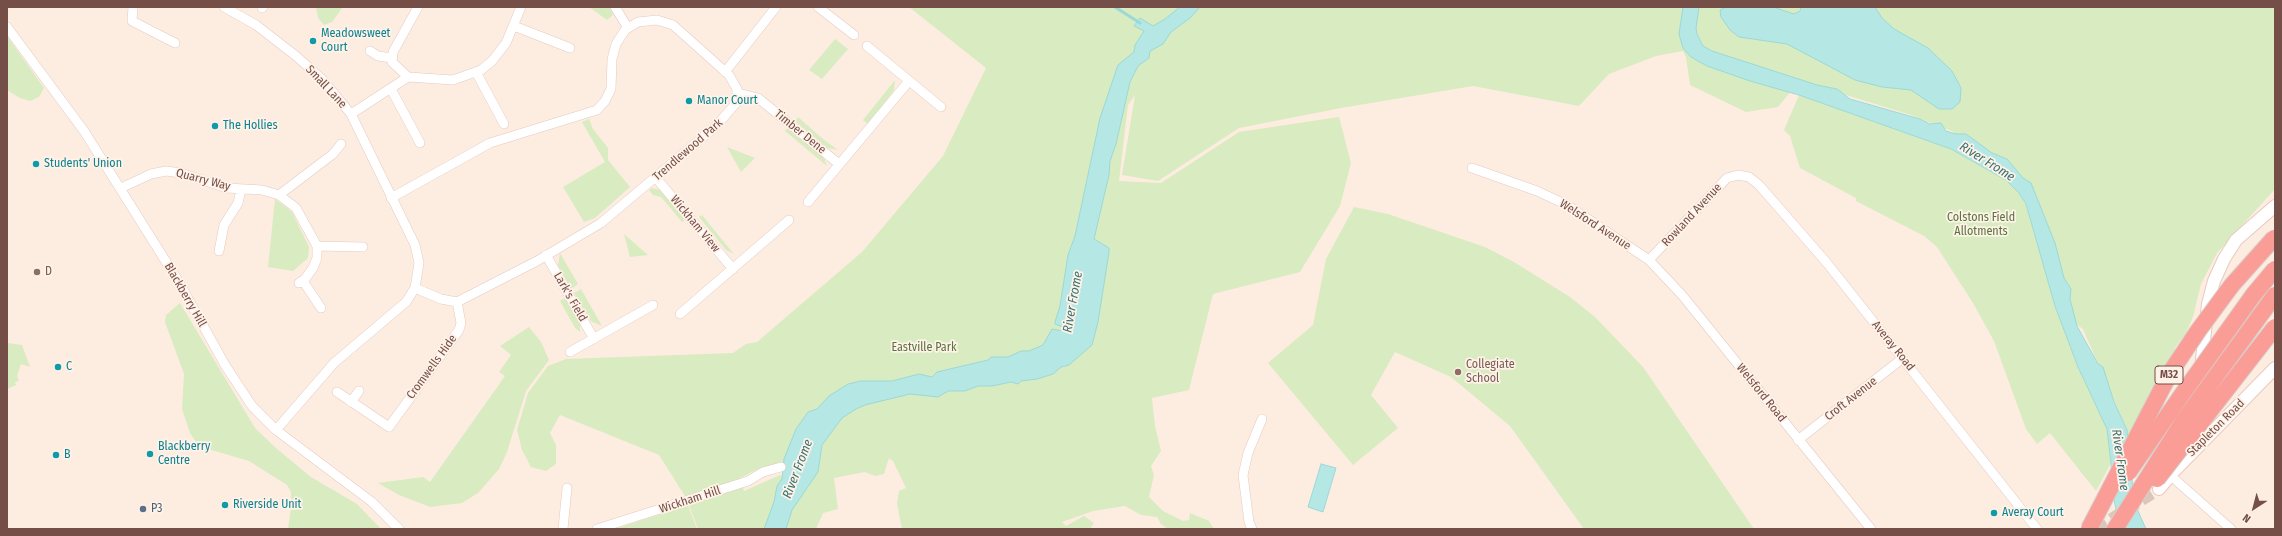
<!DOCTYPE html>
<html>
<head>
<meta charset="utf-8">
<style>
  body { margin:0 }
  #map { position:relative; width:2282px; height:536px; overflow:hidden; background:#fdede1; font-family:"Fira Sans Condensed",sans-serif }
  canvas { display:block }
  .frame { position:absolute; inset:0; border:8px solid #754f47; pointer-events:none }
  .north { position:absolute; left:2234px; top:488px; width:40px; height:40px; -webkit-text-stroke:3px #fff2e8; paint-order:stroke; rotate:216deg; font-size:11px; font-weight:700; line-height:16px; text-align:center; color:#754f47 }
  .north::after { content:''; display:block; margin:auto; width:14px; height:18px; background:#754f47; clip-path:polygon(50% 0,100% 100%,50% 72%,0 100%) }
</style>
</head>
<body>
<div id="map">
<canvas width="2282" height="536"></canvas>
<div class="frame"></div>
<div class="north">N</div>
</div>
<script>
const ctx = document.querySelector('canvas').getContext('2d');
ctx.lineJoin = 'round';
function fill(path, color) { ctx.fillStyle = color; ctx.fill(path, 'evenodd'); }
const toPath = rows => new Path2D(rows.map(r => 'M' + r).join(''));
function stroke(path, color, width, dash) { ctx.strokeStyle = color; ctx.lineWidth = width; ctx.lineCap = dash ? 'butt' : 'round'; ctx.setLineDash(dash || []); ctx.stroke(path); }
function label(font, color, halo, rows, align = 'center') {
  ctx.font = font + ' "Fira Sans Condensed",sans-serif'; ctx.lineWidth = 3.5; ctx.setLineDash([]); ctx.textBaseline = 'middle'; ctx.strokeStyle = halo; ctx.fillStyle = color; for (const [text, x, y, turn = 0] of rows) {
    ctx.save(); ctx.translate(x, y); ctx.rotate((+turn || 0) * Math.PI / 180); ctx.textAlign = isNaN(turn) ? turn : align; if (halo) ctx.strokeText(text, 0, 0); ctx.fillText(text, 0, 0); ctx.restore();
  }
}
const green = toPath([
  [316,7,343,7,332,22,324,25,318,18],
  [589,7,610,7,613,15,607,20],
  [909,7,2275,7,2275,189,2217,253,2201,284,2193,317,2186,333,2175,348,2154,397,2130,438,2083,329,2077,325,2033,202,1952,136,1954,132,1911,115,1797,80,1797,84,1778,107,1746,112,1690,85,1686,57,1683,51,1656,56,1609,74,1579,106,1473,86,1341,108,1239,128,1158,181,1122,175,1135,95,1128,105,1119,181,1161,183,1239,132,1339,117,1351,163,1340,206,1300,272,1213,294,1189,390,1152,398,1155,426,1161,451,1151,466,1154,475,1149,497,1163,511,1183,521,1189,520,1190,513,1209,521,1214,529,1168,529,1161,524,1157,517,1141,515,1125,506,1093,511,1062,522,1066,526,1084,516,1094,523,1090,529,902,529,897,504,899,491,906,488,893,461,889,458,884,474,875,476,865,472,834,478,838,509,823,513,816,529,698,529,689,505,690,504,659,455,560,415,550,433,556,445,556,464,546,471,531,467,522,450,517,430,528,393,548,366,566,359,733,353,746,344,757,342,862,252,943,156,986,68],
  [785,462,784,476,780,475,744,491,740,478,756,470],
  [7,36,44,88,39,97,30,101,20,98,7,90],
  [835,39,848,49,822,79,809,70],
  [895,80,894,90,868,124,863,120],
  [1799,95,1951,149,2006,180,2019,193,2026,204,2055,306,2078,367,2107,429,2111,463,2096,491,2050,433,2037,444,2026,429,1994,341,1973,303,1937,247,1924,236,1856,201,1856,198,1800,168,1790,136,1784,130],
  [798,117,823,139,838,150,828,148,795,121],
  [589,119,593,129,608,148,608,160,630,187,595,218,584,222,563,187,605,162,582,122],
  [788,127,823,156,827,166,785,131],
  [727,147,755,158,741,172],
  [652,188,660,190,686,219,682,222,661,197,653,195,649,190],
  [275,199,292,212,309,247,308,258,293,271,268,267],
  [1354,207,1388,214,1485,247,1514,262,1570,297,1595,317,1643,367,1754,529,1584,529,1510,426,1451,377,1395,352,1371,395,1398,428,1353,465,1268,363,1313,325,1326,259],
  [702,215,719,236,734,254,726,250,699,217],
  [624,234,648,255,630,257],
  [560,253,578,284,571,289,558,265],
  [581,289,585,296,602,326,591,321,574,293],
  [565,298,580,323,580,332,575,328,560,301],
  [180,303,255,428,277,449,311,477,357,504,381,529,288,529,291,508,291,492,287,485,249,461,208,449,196,442,190,433,182,409,184,374,165,322,166,315],
  [529,327,541,342,549,360,526,391,507,452,499,469,478,493,462,503,430,507,399,495,378,483,423,477,430,482,505,376,499,372,511,355,500,346],
  [7,343,22,345,30,367,21,364,17,376,19,381,15,382,16,385,7,389],
  [688,505,697,529,615,529]
]);
const water = toPath([
  [1180,7,1200,7,1190,18,1171,32,1163,44,1150,51,1149,58,1138,66,1130,82,1116,144,1110,161,1109,175,1094,239,1109,248,1109,252,1098,322,1092,345,1069,365,1061,367,1053,374,1037,379,1021,381,1018,384,1011,382,992,386,978,386,965,391,948,391,938,397,910,394,865,405,856,409,842,418,822,445,818,472,792,510,786,529,764,529,774,502,777,486,782,479,784,459,796,429,808,412,817,409,829,396,848,384,861,381,892,381,919,374,932,377,937,372,988,360,991,357,1008,357,1021,351,1029,351,1043,345,1052,329,1063,331,1063,327,1055,324,1055,322,1060,306,1068,255,1075,236,1100,118,1118,65,1134,52,1135,45,1144,31,1134,26,1140,18,1153,26,1165,19,1180,7],
  [1683,7,1699,7,1696,28,1697,34,1703,46,1712,51,1817,85,1837,89,1850,99,1920,119,1930,124,1941,123,1946,131,1956,134,1966,134,1992,153,2007,159,2023,178,2031,183,2055,243,2064,278,2071,289,2070,299,2077,326,2098,364,2103,367,2114,402,2127,430,2133,489,2138,511,2146,529,2123,529,2118,518,2112,491,2111,463,2107,429,2078,367,2055,306,2026,204,2019,193,2006,180,1951,149,1799,95,1750,81,1707,66,1691,57,1683,48,1679,34,1683,7],
  [1726,7,1773,7,1794,14,1800,11,1801,7,1875,7,1882,18,1894,29,1928,48,1952,71,1961,88,1960,102,1952,109,1939,109,1911,90,1882,87,1855,80,1787,44,1739,37,1730,30,1721,17,1720,10,1726,7],
  [1321,464,1336,468,1323,512,1308,507,1321,464]
]);
const stream = toPath([
  [1115,7,1140,23]
]);
const secondaryTunnel = toPath([
  [2096,529,2159,489]
]);
const street = toPath([
  [133,7,132,21,175,43],
  [224,7,256,25,296,56,322,79,351,114,415,245,419,263,415,288,406,302,334,363,276,430],
  [615,7,628,28],
  [818,7,854,35],
  [262,8,263,7],
  [514,26,570,48],
  [7,27,84,131,180,284,225,365,252,406,276,430,372,502,399,529],
  [867,46,941,107],
  [370,51,378,56,392,58],
  [476,72,504,124],
  [725,72,776,7],
  [408,77,392,62,393,52,418,7],
  [391,89,420,143],
  [738,93,758,98,839,164],
  [351,114,408,77,453,80,481,70,492,61,506,43,521,7],
  [1472,168,1537,191,1567,205,1649,260,1682,295,1871,529],
  [656,178,733,269],
  [121,188,151,174,166,171,181,173,227,188,262,190,279,195,296,208,317,246,317,258,313,268,305,279,299,283],
  [279,195,333,154,341,144],
  [391,198,490,143,597,110,605,101,611,89,612,59,616,44,625,30,638,22,657,20,673,25,729,75,737,89,737,102,716,126,601,223,537,261,457,302,441,299,415,288],
  [808,202,909,81],
  [317,246,363,247],
  [219,251,224,225,238,203,241,190],
  [546,255,594,339],
  [1649,260,1727,178,1738,175,1749,177,1759,185,1827,263,2037,529],
  [303,281,321,308],
  [680,314,789,220],
  [570,352,653,305],
  [337,392,389,427,459,330,461,323,457,302],
  [351,402,359,391],
  [1798,440,1903,358],
  [2171,476,2231,529],
  [563,529,567,488],
  [597,529,748,481,763,472,781,467],
  [1252,529,1249,522,1243,475,1248,453,1262,419]
]);
const secondary = toPath([
  [2201,368,2208,304,2214,281,2224,259,2236,240,2275,206],
  [2159,489,2175,470,2275,368]
]);
const highwayBridge = toPath([
  [2128,473,2181,396,2254,294,2275,269],
  [2157,479,2275,327],
  [2089,529,2170,373,2198,331,2232,285,2274,238],
  [2115,529,2184,420,2275,295]
]);
const markers = [
  [313,41,4,"#0f9aa8"],
  [689,101,4,"#0f9aa8"],
  [215,126,4,"#0f9aa8"],
  [36,164,4,"#0f9aa8"],
  [37,272,4,"#8d6e63"],
  [58,367,4,"#0f9aa8"],
  [1458,372,4,"#8d6e63"],
  [150,454,4,"#0f9aa8"],
  [56,455,4,"#0f9aa8"],
  [225,505,4,"#0f9aa8"],
  [143,509,4,"#5c6f8a"],
  [1994,513,4,"#0f9aa8"]
];
const shields = [
  [2169,375,28]
];
const shieldNames = [
  ["M32",2169,375]
];
const cultureNames = [
  ["Meadowsweet",321,34],
  ["Court",321,48],
  ["Manor Court",697,101],
  ["The Hollies",223,126],
  ["Students' Union",44,164],
  ["C",66,367],
  ["Blackberry",158,447],
  ["Centre",158,461],
  ["B",64,455],
  ["Riverside Unit",233,505],
  ["Averay Court",2002,513]
];
const streetNames = [
  ["Small Lane",326,87,47],
  ["Timber Dene",800,132,39],
  ["Trendlewood Park",688,150,-41],
  ["Quarry Way",203,180,15],
  ["Rowland Avenue",1692,215,-47],
  ["Wickham View",695,224,50],
  ["Welsford Avenue",1595,225,33],
  ["Blackberry Hill",185,295,60],
  ["Lark's Field",570,297,60],
  ["Averay Road",1893,346,51],
  ["Cromwells Hide",432,367,-54],
  ["Welsford Road",1761,393,51],
  ["Croft Avenue",1851,399,-38],
  ["Stapleton Road",2216,428,-45],
  ["Wickham Hill",690,500,-18]
];
const parkNames = [
  ["Colstons Field",1981,218],
  ["Allotments",1981,232],
  ["Eastville Park",924,348]
];
const educationNames = [
  ["D",45,272],
  ["Collegiate",1466,365],
  ["School",1466,379]
];
const serviceNames = [
  ["P3",151,509]
];
const waterNames = [
  ["River Frome",1987,162,32],
  ["River Frome",1073,302,-80],
  ["River Frome",2120,460,82],
  ["River Frome",798,469,-69]
];
fill(green, '#d9ebc0');
fill(water, '#b5e7e5');
stroke(water, '#9bd9d7', 1);
stroke(stream, '#9bd9d7', 3);
stroke(secondaryTunnel, '#dbc6ba', 12, [12, 6]);
stroke(street, '#e3cac0', 10);
stroke(secondary, '#e9c9bd', 14);
stroke(street, '#fff', 9);
stroke(secondary, '#fff', 12);
stroke(highwayBridge, '#d8cecb', 18, []);
stroke(highwayBridge, '#fa9d96', 16);
for (const [x, y, r, color] of markers) { const dot = new Path2D(); dot.arc(x, y, r, 0, 2 * Math.PI); ctx.fillStyle = color; ctx.fill(dot); stroke(dot, '#fff2e8', 1.5); }
for (const [x, y, w] of shields) { const box = new Path2D(); box.roundRect(x - w / 2, y - 9, w, 18, 3); ctx.fillStyle = '#fff2e8'; ctx.fill(box); stroke(box, '#754f47', 1); }
label('bold 11px', '#754f47', null, shieldNames);
label('12px', '#0d838f', '#fff2e8', cultureNames, 'left');
label('12px', '#754f47', '#fff2e8', streetNames);
label('12px', '#58753c', '#fff2e8', parkNames);
label('12px', '#785e54', '#fff2e8', educationNames, 'left');
label('12px', '#4e5e75', '#fff2e8', serviceNames, 'left');
label('italic 13px', '#387473', '#fff2e8', waterNames);
</script>
</body>
</html>
